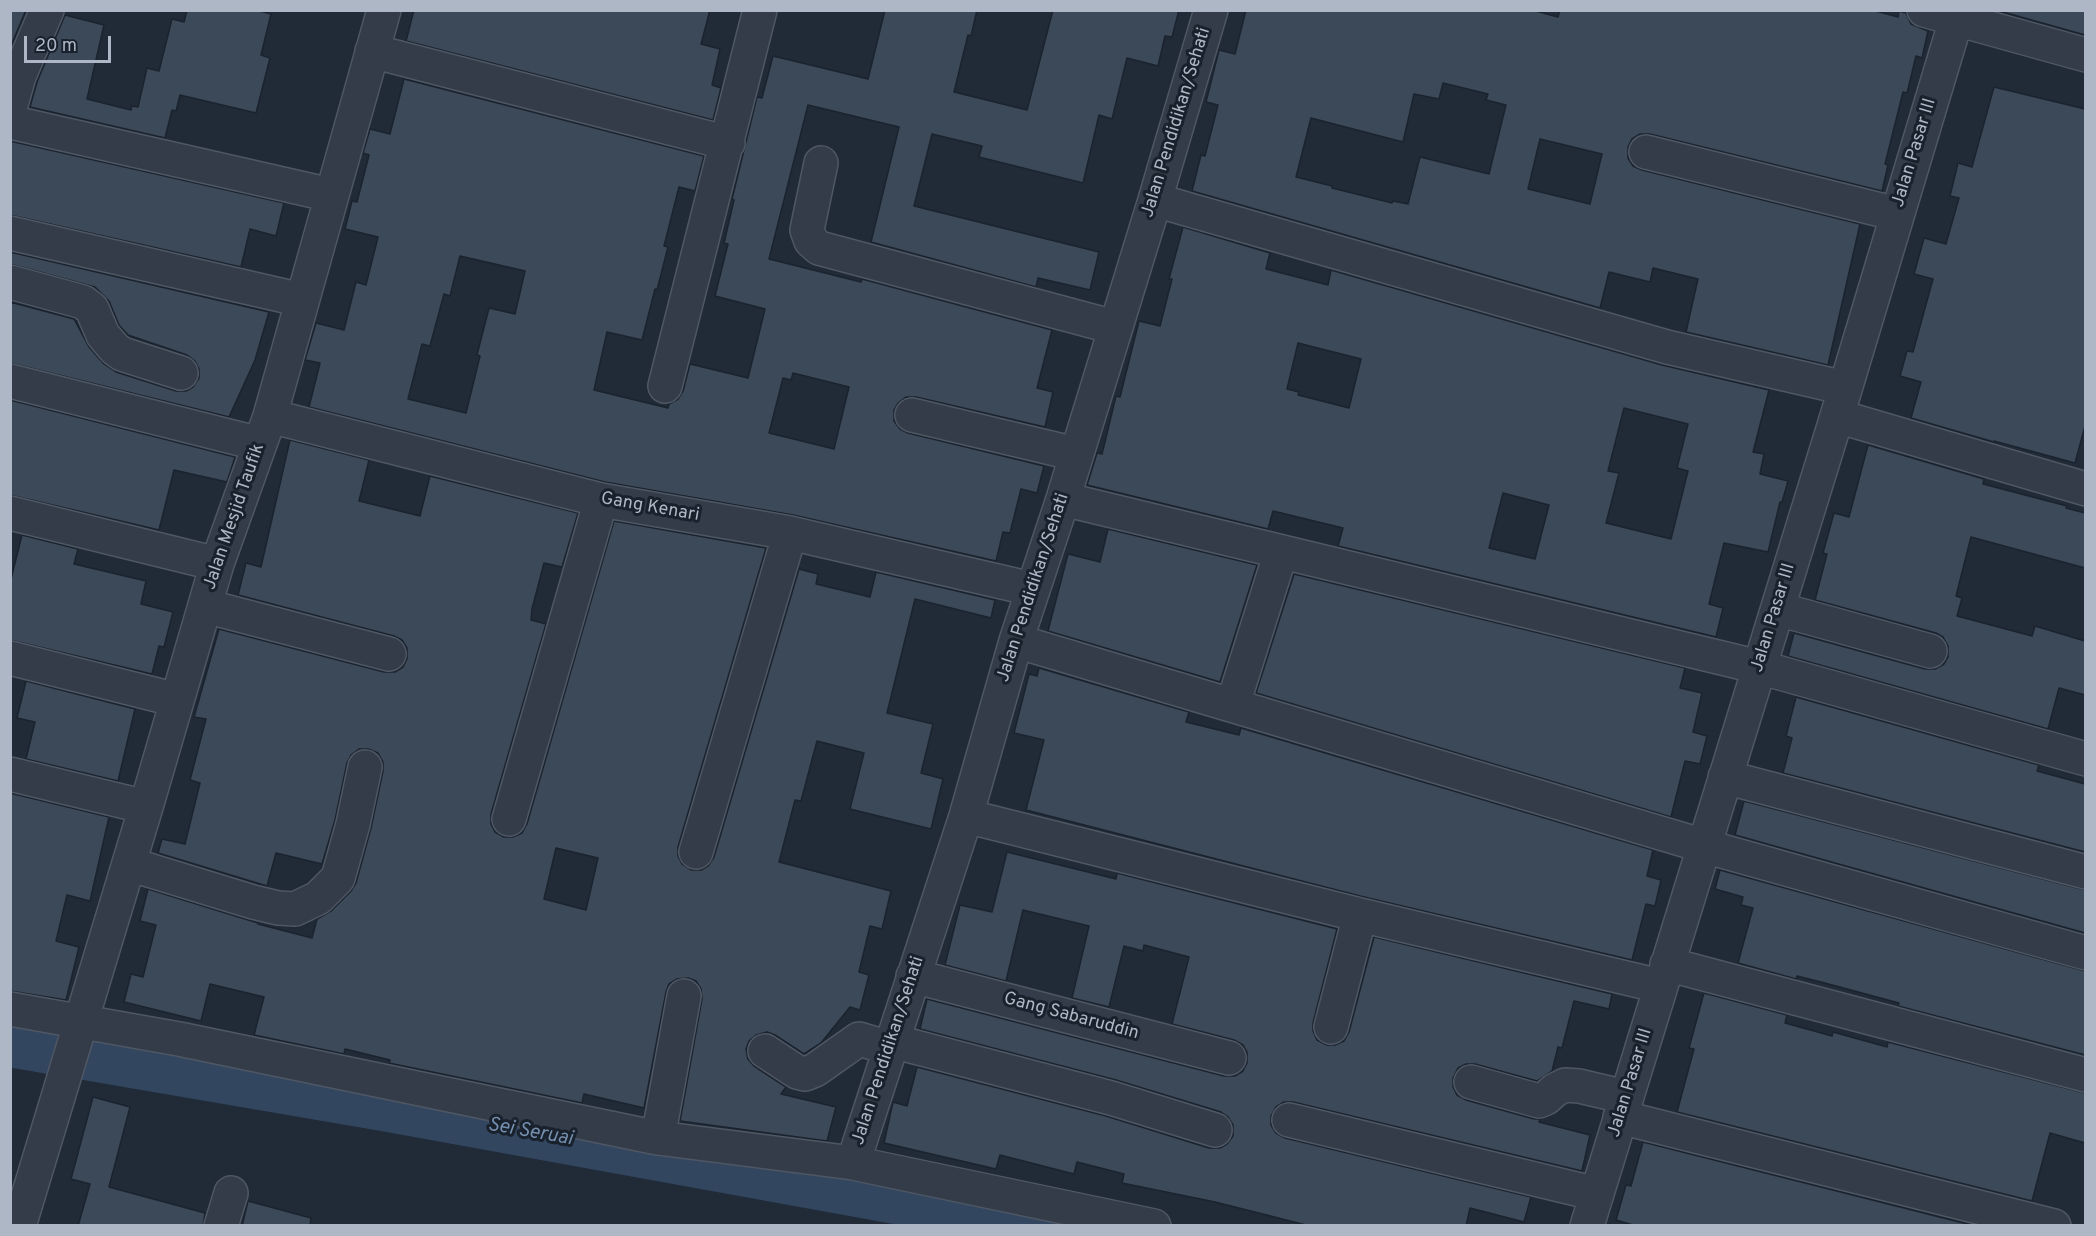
<!DOCTYPE html>
<html>
<head>
<meta charset="utf-8">
<style>
  body { margin:0 }
  #map { position:relative; width:2096px; height:1236px; overflow:hidden; background:#202b37; font-family:Overpass,sans-serif }
  canvas { display:block }
  .frame { position:absolute; inset:0; border:12px solid #adb7c5; pointer-events:none }
  .scale { position:absolute; left:24px; top:36px; width:87px; height:27px; box-sizing:border-box; border:3px solid #adb7c5; border-top:0; padding-left:8px; font-size:18px; line-height:21px; white-space:nowrap; color:#adb7c5; -webkit-text-stroke:4px #19212c; paint-order:stroke }
</style>
</head>
<body>
<div id="map">
<canvas width="2096" height="1236"></canvas>
<div class="frame"></div>
<div class="scale">20 m</div>
</div>
<script>
const ctx = document.querySelector('canvas').getContext('2d');
ctx.lineJoin = 'round';
const toPath = rows => new Path2D(rows.map(r => 'M' + r).join(''));
function stroke(path, color, width, dash) { ctx.strokeStyle = color; ctx.lineWidth = width; ctx.lineCap = dash ? 'butt' : 'round'; ctx.setLineDash(dash || []); ctx.stroke(path); }
function fill(path, color) { ctx.fillStyle = color; ctx.fill(path, 'evenodd'); }
function label(font, color, halo, rows, align = 'center') {
  ctx.font = font + ' Overpass,sans-serif'; ctx.lineWidth = 6; ctx.setLineDash([]); ctx.textBaseline = 'middle'; ctx.strokeStyle = halo; ctx.fillStyle = color; for (const [text, x, y, turn = 0] of rows) {
    ctx.save(); ctx.translate(x, y); ctx.rotate((+turn || 0) * Math.PI / 180); ctx.textAlign = isNaN(turn) ? turn : align; if (halo) ctx.strokeText(text, 0, 0); ctx.fillText(text, 0, 0); ctx.restore();
  }
}
const river = toPath([
  [10,1041,384,1105,1050,1226]
]);
const building = toPath([
  [10,10,26,10,10,48,10,10],
  [187,10,256,10,271,14,261,55,270,58,256,113,180,95,176,111,172,110,165,138,30,107,37,82,65,15,104,25,87,99,131,110,132,106,138,107,147,68,159,71,172,19,184,22,187,10],
  [414,10,710,10,701,44,720,49,712,85,721,88,713,120,406,41,414,10],
  [885,10,977,10,971,36,968,35,954,92,1027,110,1053,10,1179,10,1172,37,1165,36,1158,66,1127,58,1112,119,1099,115,1083,183,979,157,982,146,932,134,914,206,1099,252,1090,290,1038,278,1036,287,871,242,899,127,808,105,769,259,861,282,862,279,1052,330,1037,388,1053,392,1045,427,916,397,906,397,898,403,894,410,894,421,900,429,908,433,1044,466,1037,493,1021,489,1010,533,1003,532,996,561,793,515,605,482,309,407,320,363,305,360,316,323,344,330,356,282,366,285,378,237,345,229,352,201,357,202,369,155,363,153,370,129,390,134,404,79,704,156,695,191,679,187,664,246,668,247,657,290,655,289,642,340,607,332,594,390,668,408,669,404,678,399,683,391,690,364,748,378,765,309,715,296,728,244,724,243,734,200,732,199,757,97,762,98,773,56,868,79,885,10],
  [460,256,525,271,515,314,489,308,477,355,480,356,466,413,408,399,422,344,430,346,444,294,450,296,460,256],
  [793,373,849,387,834,449,769,433,783,378,791,380,793,373],
  [1246,10,1532,10,1558,17,1560,10,1872,10,1898,17,1899,11,1906,13,1911,24,1928,31,1922,58,1916,56,1907,93,1903,92,1885,164,1888,165,1882,191,1650,134,1640,134,1632,139,1628,147,1628,158,1633,166,1642,170,1860,224,1828,365,1686,332,1698,279,1653,268,1650,282,1609,272,1600,308,1192,191,1201,155,1205,156,1218,105,1206,102,1219,50,1235,54,1246,10],
  [1443,83,1488,94,1486,100,1506,105,1489,174,1420,157,1408,204,1393,201,1392,203,1332,188,1332,186,1296,177,1311,118,1403,142,1414,94,1439,99,1443,83],
  [1540,139,1602,154,1590,204,1528,189,1540,139],
  [2003,10,2085,10,2085,35,2003,12,2003,10],
  [1994,87,2085,109,2085,426,2075,463,1994,441,1994,442,1911,418,1921,382,1900,376,1907,351,1913,352,1933,279,1914,274,1924,238,1946,244,1959,198,1950,196,1958,163,1972,167,1994,87],
  [10,141,284,203,276,236,250,229,241,267,10,215,10,141],
  [1183,227,1270,253,1266,269,1328,285,1331,270,1662,365,1769,390,1753,452,1764,454,1760,474,1788,481,1782,502,1780,502,1768,552,1724,543,1709,604,1723,608,1716,637,1338,546,1343,528,1273,511,1268,529,1087,485,1097,453,1102,454,1116,396,1120,397,1139,321,1160,326,1172,279,1169,279,1183,227],
  [1298,343,1361,359,1349,408,1298,395,1299,392,1287,389,1298,343],
  [1624,408,1688,424,1677,468,1688,471,1671,539,1606,523,1619,473,1608,471,1624,408],
  [1503,493,1549,505,1535,559,1489,548,1503,493],
  [10,252,269,312,255,360,229,417,10,363,10,302,74,319,89,347,104,364,116,372,176,391,186,391,193,387,199,378,199,369,195,361,187,355,128,335,119,325,109,301,95,287,10,264,10,252],
  [10,400,235,457,227,482,174,470,159,530,10,495,10,400],
  [290,440,369,460,359,501,420,516,430,476,578,513,562,567,544,563,532,609,531,620,546,624,491,814,491,824,495,832,504,837,513,837,522,833,527,824,614,521,766,548,678,847,678,856,682,864,691,870,701,870,708,866,714,857,799,569,818,574,816,584,870,597,876,572,995,600,991,618,915,599,887,713,933,724,921,773,943,779,931,829,850,809,864,753,817,741,801,801,795,800,779,862,891,891,882,929,870,926,859,972,869,975,860,1010,850,1007,821,1043,804,1054,775,1035,767,1032,756,1035,749,1041,746,1049,748,1059,754,1066,786,1087,781,1094,836,1107,827,1141,680,1121,702,999,701,989,696,981,688,978,677,979,669,984,666,992,644,1108,584,1094,582,1103,389,1063,390,1060,345,1049,344,1054,254,1035,264,997,210,984,201,1021,124,1002,131,974,143,977,156,925,140,921,148,889,258,923,258,924,312,938,317,919,331,911,351,891,356,883,371,828,383,771,383,762,378,753,368,749,359,749,351,755,347,763,335,820,322,864,276,853,267,886,158,853,162,839,185,844,200,783,190,780,206,719,194,717,219,629,384,672,395,672,403,667,407,659,407,648,402,640,394,636,238,595,246,563,261,567,290,440],
  [556,848,598,858,586,910,544,899,556,848],
  [1868,445,1984,479,1983,484,2067,506,2066,508,2085,513,2085,568,1971,537,1956,596,1962,598,1957,616,2032,636,2035,626,2085,641,2085,695,2059,688,2048,729,1788,656,1794,633,1925,669,1935,669,1944,664,1948,657,1948,646,1943,637,1936,633,1815,600,1827,554,1823,553,1834,513,1849,517,1868,445],
  [1108,529,1257,565,1220,682,1048,631,1068,554,1100,562,1108,529],
  [22,535,78,549,74,564,146,581,141,604,173,612,164,647,159,646,152,674,10,640,10,583,22,535],
  [1294,574,1685,668,1680,688,1702,693,1693,732,1707,736,1700,764,1685,761,1671,817,1256,693,1294,574],
  [1039,668,1189,712,1186,722,1239,735,1241,728,1653,850,1647,876,1661,880,1655,906,1646,904,1632,960,1364,897,1026,810,1044,740,1014,733,1029,674,1037,676,1039,668],
  [26,681,135,709,118,781,26,759,35,722,17,718,26,681],
  [1796,697,2039,765,2037,771,2085,784,2085,852,1783,773,1792,738,1786,736,1796,697],
  [10,793,109,817,90,901,67,895,56,941,79,947,66,1000,10,991,10,793],
  [1744,801,2085,890,2085,933,1735,835,1744,801],
  [1007,852,1116,879,1117,873,1337,929,1313,1023,1313,1031,1317,1040,1327,1045,1335,1045,1344,1041,1349,1032,1374,937,1612,994,1609,1009,1574,1001,1562,1048,1558,1047,1552,1071,1537,1081,1475,1064,1466,1064,1458,1068,1453,1078,1453,1087,1457,1095,1466,1100,1534,1119,1540,1119,1539,1122,1590,1135,1582,1171,1293,1102,1284,1102,1276,1107,1271,1116,1271,1125,1276,1133,1285,1138,1531,1197,1524,1222,1470,1208,1466,1226,1310,1226,1215,1202,1122,1183,1124,1174,1077,1162,1074,1174,1000,1155,996,1169,884,1143,893,1102,907,1106,917,1067,1106,1116,1209,1148,1220,1148,1227,1144,1233,1136,1233,1125,1228,1117,1221,1112,1116,1080,920,1029,927,999,1224,1076,1235,1076,1243,1071,1247,1063,1247,1052,1243,1045,1234,1040,1172,1024,1189,957,1144,945,1143,951,1124,946,1109,1007,1072,998,1089,926,1023,910,1006,981,945,965,960,905,992,912,1007,852],
  [1720,870,2085,971,2085,1055,1898,1006,1899,1003,1821,982,1797,976,1796,979,1738,963,1753,908,1741,905,1743,897,1715,889,1720,870],
  [1704,993,1787,1015,1785,1023,1832,1036,1833,1032,1887,1047,1888,1042,2085,1093,2085,1143,2050,1133,2032,1201,1677,1112,1694,1049,1689,1048,1704,993],
  [93,1097,130,1107,109,1187,205,1213,203,1226,78,1226,90,1184,71,1179,93,1097],
  [1643,1142,1975,1226,1636,1226,1616,1220,1626,1185,1631,1186,1643,1142],
  [248,1201,311,1218,310,1226,242,1226,248,1201]
]);
const minor = toPath([
  [1924,10,2086,55],
  [372,51,728,143],
  [10,108,19,76,47,10],
  [10,122,331,195],
  [1646,152,1897,214],
  [821,163,807,230,811,241,819,248,1114,327],
  [1155,200,1667,347,1845,388],
  [10,233,302,300],
  [10,282,83,302,92,309,103,335,115,349,122,354,181,373],
  [10,381,260,444],
  [665,386,760,10],
  [912,415,1076,454],
  [270,416,601,500,790,533,1032,589],
  [1837,416,2086,489],
  [1063,499,1759,667,2086,759],
  [10,513,217,564],
  [205,606,389,654],
  [1778,609,1930,651],
  [1016,641,1704,846,2086,953],
  [10,658,177,700],
  [1233,704,1281,552],
  [10,774,146,807],
  [1725,777,2086,872],
  [966,816,1360,915,1660,986],
  [509,819,601,500],
  [696,852,790,533],
  [129,864,253,902,278,908,295,909,318,898,338,878,353,824,365,767],
  [1667,964,2086,1075],
  [913,976,1229,1058],
  [10,1009,179,1039,658,1138,853,1163,1154,1226],
  [1331,1027,1360,915],
  [892,1041,1111,1098,1215,1130],
  [765,1051,797,1072,805,1074,815,1070,859,1039,890,1048],
  [1471,1082,1539,1101,1546,1098,1555,1090,1565,1085,1579,1086,1626,1097],
  [1620,1117,2054,1226],
  [1289,1120,1597,1194],
  [658,1138,684,996],
  [853,1163,966,816,1016,641,1063,499,1155,200,1211,10],
  [19,1226,146,807,217,564,270,416,384,10],
  [221,1226,231,1193],
  [1587,1226,1837,416,1959,10]
]);
const streetNames = [
  ["Jalan Pendidikan/Sehati",1177,123,-73],
  ["Jalan Pasar III",1915,153,-73],
  ["Gang Kenari",650,508,10],
  ["Jalan Mesjid Taufik",235,517,-71],
  ["Jalan Pendidikan/Sehati",1034,588,-72],
  ["Jalan Pasar III",1774,618,-73],
  ["Gang Sabaruddin",1071,1017,15],
  ["Jalan Pendidikan/Sehati",889,1051,-72],
  ["Jalan Pasar III",1631,1083,-73]
];
const waterNames = [
  ["Sei Seruai",530,1133,10]
];
stroke(river, '#334660', 52);
fill(building, '#3c4958');
stroke(building, '#1b232e', 1.5);
stroke(minor, '#4e5763', 36);
stroke(minor, '#333c48', 33);
label('18px', '#adb7c5', '#19212c', streetNames);
label('italic 20px', '#748eae', '#19212c', waterNames);
</script>
</body>
</html>
